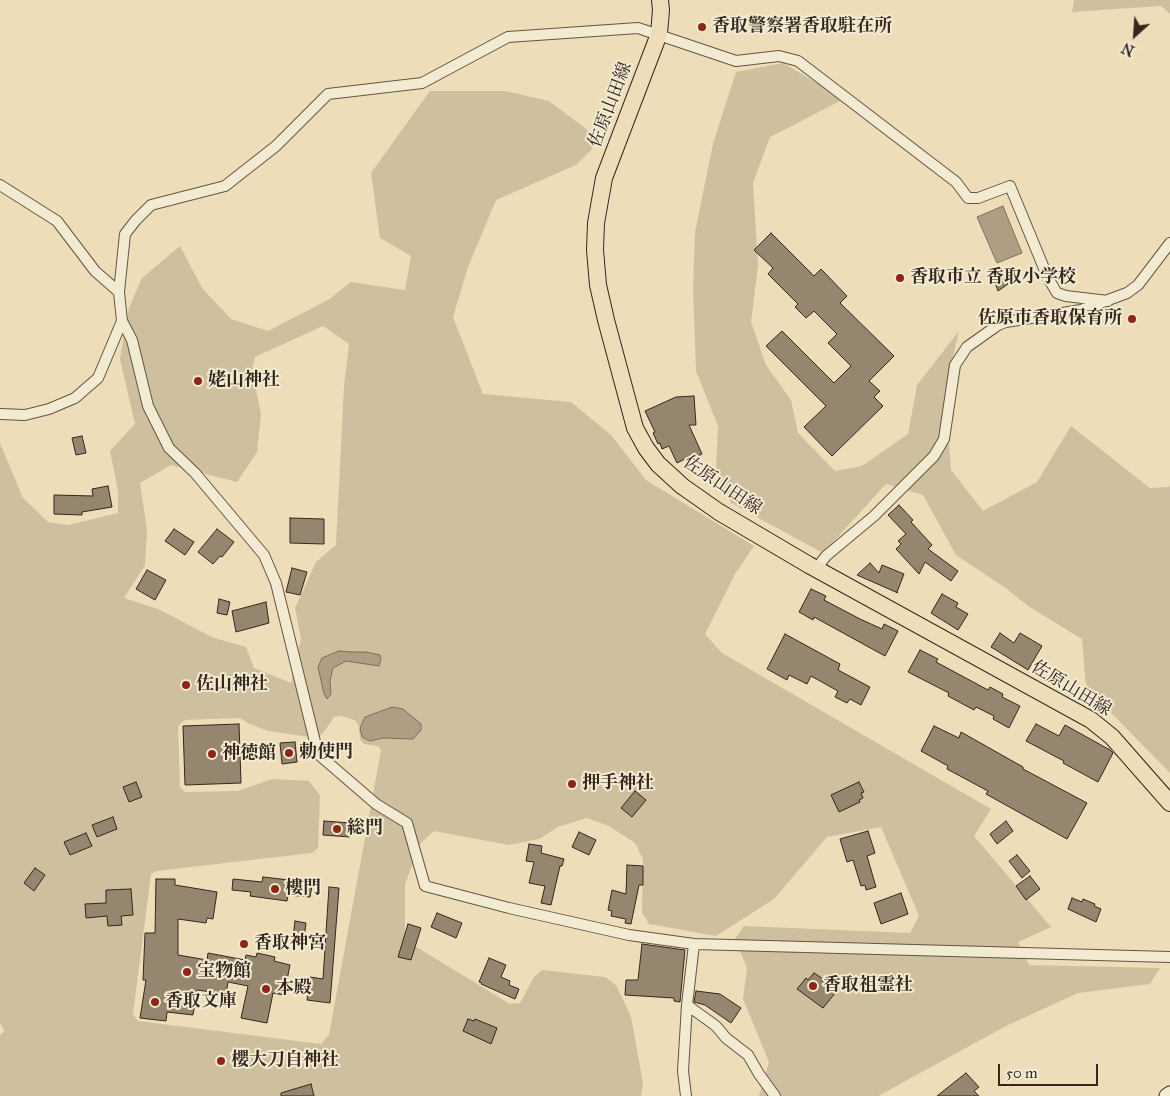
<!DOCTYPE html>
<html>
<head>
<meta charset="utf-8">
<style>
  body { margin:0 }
  #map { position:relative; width:1170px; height:1096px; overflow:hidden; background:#eddeb9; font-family:"IM FELL Great Primer",serif }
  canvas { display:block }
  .north { position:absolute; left:1110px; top:10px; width:50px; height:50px; -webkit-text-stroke:4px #f3ead2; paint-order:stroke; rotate:206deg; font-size:14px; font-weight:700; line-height:20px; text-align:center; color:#35261e }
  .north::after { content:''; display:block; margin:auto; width:18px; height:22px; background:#35261e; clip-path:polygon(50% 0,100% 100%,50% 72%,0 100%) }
  .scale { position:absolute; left:998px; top:1064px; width:100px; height:22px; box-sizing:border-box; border:2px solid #35261e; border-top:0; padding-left:6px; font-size:15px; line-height:18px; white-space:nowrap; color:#35261e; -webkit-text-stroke:4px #f3ead2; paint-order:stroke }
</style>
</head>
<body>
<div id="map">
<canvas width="1170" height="1096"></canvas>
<div class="north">N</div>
<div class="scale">50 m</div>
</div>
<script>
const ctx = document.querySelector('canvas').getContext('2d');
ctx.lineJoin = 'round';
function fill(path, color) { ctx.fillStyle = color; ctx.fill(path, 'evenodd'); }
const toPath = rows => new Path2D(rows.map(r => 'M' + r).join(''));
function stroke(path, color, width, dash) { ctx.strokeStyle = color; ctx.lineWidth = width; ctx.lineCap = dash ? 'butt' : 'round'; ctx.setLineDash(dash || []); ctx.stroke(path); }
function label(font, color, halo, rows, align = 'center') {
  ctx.font = font + ' "IM FELL Great Primer","Noto Serif JP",serif'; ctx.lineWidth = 4; ctx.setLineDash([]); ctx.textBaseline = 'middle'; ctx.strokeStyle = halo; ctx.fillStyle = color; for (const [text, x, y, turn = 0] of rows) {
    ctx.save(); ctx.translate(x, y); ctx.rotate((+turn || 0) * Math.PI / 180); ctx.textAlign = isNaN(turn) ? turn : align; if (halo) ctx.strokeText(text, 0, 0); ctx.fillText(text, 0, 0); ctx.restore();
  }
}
const green = toPath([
  [1074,0,1170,0,1170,14,1161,6,1072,12],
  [783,63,844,99,770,137,753,183,758,265,751,322,766,365,791,400,798,433,835,471,862,466,908,434,917,385,959,331,945,392,951,470,983,511,1037,482,1071,426,1150,488,1169,487,1170,485,1170,773,1086,687,1082,639,1028,606,1007,589,956,555,923,495,886,484,823,553,731,503,716,472,718,426,696,371,693,289,695,232,713,144,736,72],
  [430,91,505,91,549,101,601,140,576,165,496,200,468,267,453,317,483,394,571,402,611,435,646,480,754,546,735,574,705,634,722,653,991,809,974,836,1051,927,1018,942,1029,965,1160,968,1150,984,1078,993,1006,1026,878,1096,759,1096,769,1062,743,999,747,968,735,939,744,926,910,933,919,916,881,827,827,837,774,899,716,936,649,924,642,912,643,859,635,843,609,826,587,818,558,827,539,839,509,845,434,831,421,843,405,884,405,940,510,1004,520,1003,534,977,542,970,605,977,616,985,631,1017,643,1083,641,1096,0,1096,0,1035,4,1032,4,1030,0,1023,0,443,23,498,48,522,68,525,118,513,118,491,110,451,135,424,120,359,129,308,142,278,180,246,202,288,231,319,268,331,328,300,351,282,405,290,411,256,380,238,371,173],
  [323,326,349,344,344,386,336,545,316,562,295,608,301,639,291,683,254,668,246,647,214,638,158,609,124,598,145,565,147,530,140,483,171,465,237,482,257,452,261,414,252,370,255,357],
  [341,716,355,720,359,726,360,739,364,744,378,746,381,750,329,1035,321,1044,138,1021,133,1014,151,874,156,871,312,853,318,848,320,795,309,781,272,779,238,791,185,792,180,787,178,726,185,720,240,718,248,723,268,731,317,738,324,732,334,717]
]);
const water = toPath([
  [1003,206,1022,253,997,263,977,217,1003,206],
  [339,651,352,652,366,652,380,655,381,659,379,666,346,661,333,668,330,681,331,694,327,699,324,694,318,667,322,658,339,651],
  [392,707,403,709,421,724,421,730,413,739,383,738,370,741,362,737,360,728,365,717,392,707]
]);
const building = toPath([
  [771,233,814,276,821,269,847,296,840,303,894,356,869,381,880,391,874,397,883,406,832,456,804,427,826,406,766,346,782,331,834,383,851,366,828,343,837,334,814,311,806,318,795,307,798,304,768,274,773,268,754,250,771,233],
  [1002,270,1008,284,998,291,992,274,1002,270],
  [694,396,696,425,689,425,702,454,686,462,685,459,677,463,669,446,662,449,660,443,658,444,653,433,655,432,645,411,676,397,694,396],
  [82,436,86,453,76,455,72,438,82,436],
  [108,486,112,507,82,512,82,515,54,514,54,495,93,496,92,489,108,486],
  [899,505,913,520,911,522,932,545,928,549,958,571,951,581,925,562,919,574,896,549,901,544,898,541,906,534,888,515,899,505],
  [290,518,324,519,324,544,290,543,290,518],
  [174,529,194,542,185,555,165,541,174,529],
  [217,529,234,542,222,557,220,556,213,564,198,552,217,529],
  [870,563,879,573,882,565,904,574,897,592,898,593,857,575,870,563],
  [292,568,307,572,300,595,286,592,292,568],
  [147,570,166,580,155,600,136,589,147,570],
  [811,589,826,596,824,600,860,619,882,629,884,624,898,631,885,656,814,617,813,620,799,612,811,589],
  [942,594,958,603,956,607,968,614,958,630,931,613,942,594],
  [219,599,230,602,227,615,217,613,219,599],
  [266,602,269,623,236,632,232,611,266,602],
  [1000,633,1014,643,1020,633,1042,646,1028,670,991,647,1000,633],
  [785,634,840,664,838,670,870,687,861,705,850,699,847,703,835,697,838,691,811,676,807,684,789,675,787,680,767,669,785,634],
  [920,650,938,659,936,662,988,690,990,687,1003,694,1002,697,1020,706,1009,728,993,719,994,716,976,707,974,710,948,696,949,693,908,672,920,650],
  [239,724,241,783,185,785,183,726,239,724],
  [1036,724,1059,736,1065,725,1110,750,1113,753,1098,782,1063,763,1064,761,1026,741,1036,724],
  [934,726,959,738,961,732,1023,767,1023,769,1087,803,1067,839,986,794,988,791,947,769,948,766,921,751,934,726],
  [295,742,297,762,282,764,280,743,295,742],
  [136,782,142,797,129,802,123,787,136,782],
  [859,782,864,792,861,793,863,798,859,800,860,802,839,812,831,795,859,782],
  [635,791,646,800,632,817,621,808,635,791],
  [113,817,117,829,97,837,92,825,113,817],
  [324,821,351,823,350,837,323,835,324,821],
  [1006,821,1013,831,997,844,990,834,1006,821],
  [868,831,875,853,867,856,876,887,866,890,865,885,861,886,853,860,847,862,840,839,868,831],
  [579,832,596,840,589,855,572,847,579,832],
  [86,833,92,846,70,855,64,842,86,833],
  [529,844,542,846,541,853,564,859,562,866,560,866,551,905,541,903,545,886,529,883,534,862,526,861,529,844],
  [1017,855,1030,871,1022,878,1009,861,1017,855],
  [627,865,643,866,643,885,639,885,631,924,625,923,626,919,611,916,612,911,608,910,612,890,626,894,627,865],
  [35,868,45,875,34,891,24,883,35,868],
  [1030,876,1040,889,1026,900,1016,886,1030,876],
  [263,877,289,880,289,884,312,886,310,897,288,895,287,901,250,896,251,892,232,890,233,879,262,882,263,877],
  [156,879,175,879,175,885,217,892,213,919,207,918,206,923,178,919,178,955,207,960,208,953,245,960,246,955,256,957,257,953,275,957,274,961,290,965,284,995,273,993,267,1023,241,1018,248,986,228,982,226,994,197,990,193,1015,167,1012,166,1021,140,1018,146,980,143,980,145,933,155,933,156,879],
  [329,887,339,888,330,1003,307,1000,310,977,323,979,329,887],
  [131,889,133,915,121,916,122,925,108,926,107,916,86,918,85,904,106,903,106,890,131,889],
  [901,893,908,914,881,924,874,903,901,893],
  [1072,898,1082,902,1083,899,1095,904,1094,906,1101,909,1096,922,1068,909,1072,898],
  [437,913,462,923,456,938,431,927,437,913],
  [295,921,306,923,304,939,293,937,295,921],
  [408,924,421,928,411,960,398,957,408,924],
  [642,944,685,950,680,1002,674,1001,674,998,625,995,626,980,638,980,642,944],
  [489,958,506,965,501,977,510,981,509,985,519,989,515,999,481,984,482,983,479,982,489,958],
  [814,973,823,979,822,981,836,992,823,1008,797,989,806,978,808,980,814,973],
  [696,991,720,994,741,1008,731,1023,705,1005,694,1002,696,991],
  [468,1019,474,1021,475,1019,497,1028,491,1044,463,1031,468,1019],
  [966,1073,979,1087,974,1091,979,1096,937,1096,966,1073],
  [311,1084,314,1096,281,1096,281,1093,311,1084]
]);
const street = toPath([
  [0,185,57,221,95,271,119,292],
  [1108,301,1066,296,1057,293,1048,278,1010,186,978,198,968,198,956,182,798,61,779,56,736,61,638,28,508,37,422,83,328,94,276,146,225,186,151,205,136,220,125,234,119,292,122,321,132,340,148,406,169,448,195,473,264,555,276,583,318,754,376,804,407,823,425,886,509,908,629,935,694,944,1170,957],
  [0,414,25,415,49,409,75,398,98,378,122,321],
  [816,569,826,556,874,516,934,456,944,439,955,365,967,347,998,325,1006,322,1081,310,1127,293,1138,285,1170,243],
  [687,1005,716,1026,726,1038,748,1055,759,1074,775,1096],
  [686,1096,683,1071,687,1005,694,944]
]);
const secondary = toPath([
  [1167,1096,1170,1094]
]);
const primary = toPath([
  [660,0,661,10,659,34,604,178,596,223,595,250,598,285,606,320,635,428,646,448,658,464,682,486,719,512,809,565,1091,720,1112,737,1170,803]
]);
const markers = [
  [702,27,5,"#8f2418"],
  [900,278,5,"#8f2418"],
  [1132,319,5,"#8f2418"],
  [198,381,5,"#8f2418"],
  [186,685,5,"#8f2418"],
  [289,753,5,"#8f2418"],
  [212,754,5,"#8f2418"],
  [572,784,5,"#8f2418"],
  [337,829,5,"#8f2418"],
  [275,889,5,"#8f2418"],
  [244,944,5,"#8f2418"],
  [187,972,5,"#8f2418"],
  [813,986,5,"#8f2418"],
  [266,989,5,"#8f2418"],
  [155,1002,5,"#8f2418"],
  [221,1061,5,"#8f2418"]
];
const poiNames = [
  ["香取警察署香取駐在所",712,27],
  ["香取市立 香取小学校",910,278],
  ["佐原市香取保育所",1122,319,"right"],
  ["姥山神社",208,381],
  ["佐山神社",196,685],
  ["勅使門",299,753],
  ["神徳館",222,754],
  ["押手神社",582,784],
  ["総門",347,829],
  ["樓門",285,889],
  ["香取神宮",254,944],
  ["宝物館",197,972],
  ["香取祖霊社",823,986],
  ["本殿",276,989],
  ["香取文庫",165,1002],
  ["櫻大刀自神社",231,1061]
];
const streetNames = [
  ["佐原山田線",611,105,-69],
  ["佐原山田線",722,486,34],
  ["佐原山田線",1071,689,31]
];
fill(green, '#cebf9f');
fill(water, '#ae9f84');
stroke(water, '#7e6f5b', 1);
fill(building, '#95866f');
stroke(building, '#35261e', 1);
stroke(street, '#635445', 12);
stroke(secondary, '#35261e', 17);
stroke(primary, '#35261e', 18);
stroke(street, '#f3ead2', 10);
stroke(secondary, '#f3ead2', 15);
stroke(primary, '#eddeb9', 16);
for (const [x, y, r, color] of markers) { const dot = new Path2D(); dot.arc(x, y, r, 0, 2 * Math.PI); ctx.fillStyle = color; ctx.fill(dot); stroke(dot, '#f3ead2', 2); }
label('bold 18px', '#35261e', '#f3ead2', poiNames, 'left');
label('18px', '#35261e', '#f3ead2', streetNames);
</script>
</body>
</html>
